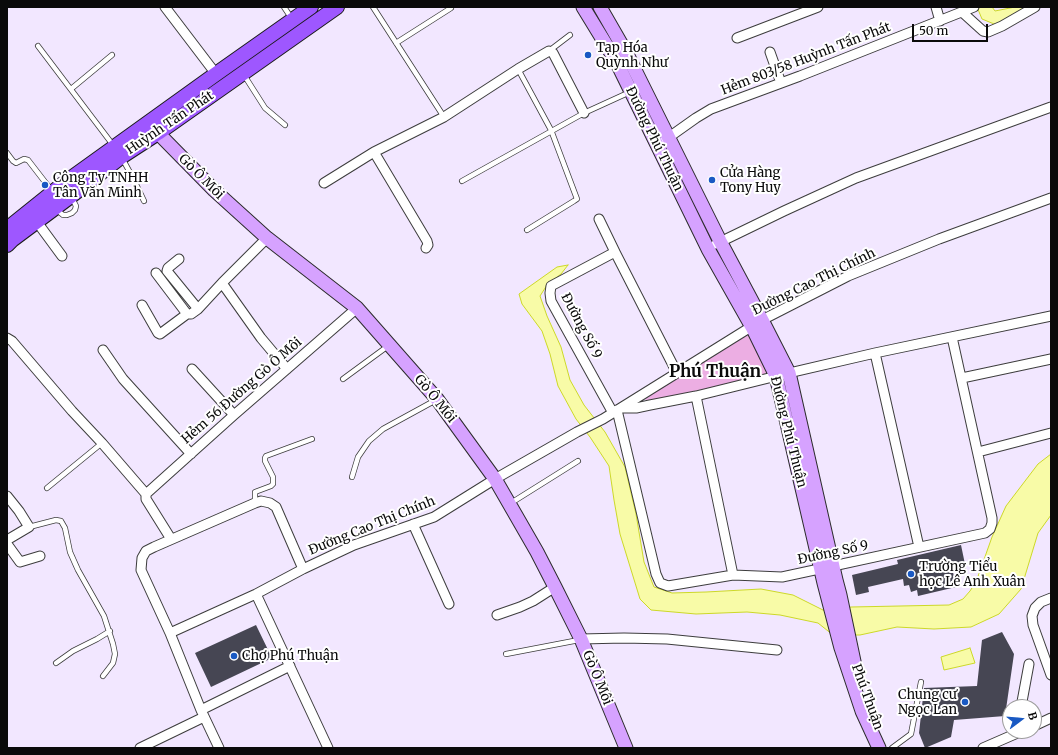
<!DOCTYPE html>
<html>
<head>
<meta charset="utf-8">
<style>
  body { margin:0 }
  #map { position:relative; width:1058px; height:755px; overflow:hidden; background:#f2e7ff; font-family:Merriweather,serif }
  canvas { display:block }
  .frame { position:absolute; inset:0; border:8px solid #0a0a0a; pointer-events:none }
  .north { position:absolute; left:1002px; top:699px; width:40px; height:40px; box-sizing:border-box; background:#fff; border:1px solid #9d9d9d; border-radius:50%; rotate:74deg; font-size:11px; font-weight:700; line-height:16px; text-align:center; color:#0a0a0a }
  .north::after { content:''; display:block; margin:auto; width:14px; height:18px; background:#1959c3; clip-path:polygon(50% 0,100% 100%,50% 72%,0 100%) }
  .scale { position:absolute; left:912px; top:24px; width:76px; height:18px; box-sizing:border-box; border:2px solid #0a0a0a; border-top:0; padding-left:5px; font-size:12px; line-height:14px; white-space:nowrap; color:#0a0a0a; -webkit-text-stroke:3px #fff; paint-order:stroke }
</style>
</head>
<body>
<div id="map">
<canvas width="1058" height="755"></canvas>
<div class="frame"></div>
<div class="north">B</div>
<div class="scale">50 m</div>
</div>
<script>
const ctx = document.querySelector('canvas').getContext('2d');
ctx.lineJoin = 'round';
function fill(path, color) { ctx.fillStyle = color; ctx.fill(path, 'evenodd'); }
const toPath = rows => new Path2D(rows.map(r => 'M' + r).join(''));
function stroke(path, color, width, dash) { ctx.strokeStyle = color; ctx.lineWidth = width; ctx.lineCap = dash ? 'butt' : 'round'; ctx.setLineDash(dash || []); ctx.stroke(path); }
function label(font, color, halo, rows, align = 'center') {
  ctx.font = font + ' Merriweather,serif'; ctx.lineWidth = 4; ctx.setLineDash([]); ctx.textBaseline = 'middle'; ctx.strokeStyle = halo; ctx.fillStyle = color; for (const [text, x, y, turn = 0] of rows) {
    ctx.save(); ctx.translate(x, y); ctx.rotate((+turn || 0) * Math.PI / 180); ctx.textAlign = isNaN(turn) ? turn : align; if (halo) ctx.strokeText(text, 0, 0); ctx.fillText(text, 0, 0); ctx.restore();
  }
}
const green = toPath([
  [751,334,769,370,764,375,661,399,647,401,645,399,648,394,746,335]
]);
const water = toPath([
  [977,7,992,7,995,11,1015,7,1028,7,999,26,982,19,977,7],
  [568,265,561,274,547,285,540,296,547,316,561,347,570,380,584,405,605,432,625,467,636,514,644,562,654,587,672,593,706,592,761,589,793,595,827,612,851,607,949,605,963,599,970,591,976,582,992,537,1006,506,1038,464,1051,454,1051,515,1038,533,1021,589,999,614,971,627,934,629,897,627,860,635,833,635,818,623,780,615,747,612,696,614,651,610,640,599,620,534,614,500,609,466,590,437,576,419,558,386,550,354,542,331,522,304,519,294,557,267,568,265],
  [970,648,975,663,944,670,941,657,970,648]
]);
const building = toPath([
  [961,545,966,569,953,572,956,587,918,596,917,590,911,592,909,585,904,586,903,579,868,587,869,592,856,595,852,575,898,564,897,560],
  [256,625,272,658,211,687,195,653],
  [1002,632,1014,654,1005,716,954,720,951,737,925,748,919,733,924,688,977,686,982,640]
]);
const lane = toPath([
  [284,7,292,19],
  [373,7,444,117],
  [396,43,451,8],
  [38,46,113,145],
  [549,51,570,35],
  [518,69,551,130,577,199,574,201,527,230],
  [244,75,265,108,285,125],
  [71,89,112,55],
  [7,153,13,161,16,163,24,159,28,160,52,191],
  [122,158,133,178,144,201],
  [462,181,584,113,630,92],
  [57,210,63,215,67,215,72,213,75,210,76,206,72,198],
  [343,379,388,346],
  [352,477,358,457,369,441,383,429,436,400],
  [47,488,102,443],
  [255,503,255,492,271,486,273,484,273,477,265,461,265,458,266,456,312,439],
  [511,503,578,461],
  [29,527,56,520,61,521,65,528,70,552,78,570,104,616,113,644,115,654,113,663,103,676],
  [506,654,579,640],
  [56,663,73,651,97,639,110,631],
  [892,748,911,734,921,682]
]);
const street = toPath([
  [165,7,216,74],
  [936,7,940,21],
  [962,12,983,31,988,32,1002,26,1035,7],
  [737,38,818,7],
  [770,52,781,83],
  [665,140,696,118,711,109,800,76,974,7],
  [374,152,427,241,428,245,426,248],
  [324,183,374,152,444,117,518,69,549,51,553,53,584,113],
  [599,219,615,252],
  [37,222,62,256],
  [716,244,784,211,856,178,1051,107],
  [179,259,168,268,167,271,198,309],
  [156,273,187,314,191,314,198,309,222,283,267,238],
  [222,283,261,338,287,369],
  [142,305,158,333,160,334,187,314],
  [7,338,12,341,72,411,102,443,146,494,146,499,171,539],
  [103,350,123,379,191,454],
  [875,353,919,547],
  [192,369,234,415],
  [962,378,1051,359],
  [696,396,733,575],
  [622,408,636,408,650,405,696,396,789,373,875,353,1051,316],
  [617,410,656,574,660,583,668,586,733,575,782,577,833,566,985,533,990,529,992,523,992,518,952,337],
  [613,413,551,301,550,293,551,286,615,252,677,373],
  [978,452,1051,433],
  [146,494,234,415,357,308],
  [7,496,19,511,29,527,7,540],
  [413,524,449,604],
  [7,544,20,562,40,556],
  [256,594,328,748],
  [1051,598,1041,602,1035,608,1032,616,1033,625,1051,675],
  [497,615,520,607,533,601,555,587],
  [170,633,256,594,303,569,354,545,434,517,495,479,577,432,603,419,762,320,848,276,939,239,1051,198],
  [581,639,624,638,667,639,777,650],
  [1021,707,1029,664],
  [201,710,290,666],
  [1034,726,1051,718],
  [140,748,204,717],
  [219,748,201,710,170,633,141,570,142,558,146,551,154,547,255,503,261,501,270,503,276,507,303,569],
  [983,748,1022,731]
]);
const secondary = toPath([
  [583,7,616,61,708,249,752,327,776,376,824,583,841,648,862,711,879,748],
  [600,7,627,54,720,241,762,320,789,373,836,580,840,595,855,666],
  [152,126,158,133,214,190,267,238,357,308,437,399,495,479,537,552,555,587,581,639,626,748]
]);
const primary = toPath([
  [7,229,63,184,216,74,311,7],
  [7,245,12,240,71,196,121,157,158,133,337,7]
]);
const markers = [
  [588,55,4,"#1959c3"],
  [712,180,4,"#1959c3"],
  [45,185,4,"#1959c3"],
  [911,574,4,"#1959c3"],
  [234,656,4,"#1959c3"],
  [965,702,4,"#1959c3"]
];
const poiNames = [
  ["Tạp Hóa",596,48],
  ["Quỳnh Như",596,63],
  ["Cửa Hàng",720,173],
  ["Tony Huy",720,188],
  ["Công Ty TNHH",53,178],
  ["Tân Văn Minh",53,193],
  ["Trường Tiểu",919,567],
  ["học Lê Anh Xuân",919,582],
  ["Chợ Phú Thuận",242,656],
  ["Chung cư",957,695,"right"],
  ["Ngọc Lan",957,710,"right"]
];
const streetNames = [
  ["Hẻm 803/58 Huỳnh Tấn Phát",806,59,-21],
  ["Huỳnh Tấn Phát",170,123,-34],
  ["Đường Phú Thuận",654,139,64],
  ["Gò Ô Môi",201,177,45],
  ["Đường Cao Thị Chính",814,282,-26],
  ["Đường Số 9",581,326,62],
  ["Hẻm 56 Đường Gò Ô Môi",242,391,-41],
  ["Gò Ô Môi",435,399,51],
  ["Đường Phú Thuận",788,432,76],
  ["Đường Cao Thị Chính",372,526,-22],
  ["Đường Số 9",833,553,-12],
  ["Gò Ô Môi",597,678,68],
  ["Phú Thuận",867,697,70]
];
const districtNames = [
  ["Phú Thuận",715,372]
];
fill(green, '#ecaee3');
fill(water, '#f8fba7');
stroke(water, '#ccd828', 1);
fill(building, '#464653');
stroke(lane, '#3d3d3d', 6);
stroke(street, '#3d3d3d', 11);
stroke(secondary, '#2c2c2c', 15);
stroke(primary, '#1b1b1b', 16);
stroke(lane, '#fff', 4.5);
stroke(street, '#fff', 9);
stroke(secondary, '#d6a2ff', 13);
stroke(primary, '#9e57ff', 14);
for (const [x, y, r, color] of markers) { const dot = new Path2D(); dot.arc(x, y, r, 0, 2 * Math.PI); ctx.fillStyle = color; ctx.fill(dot); stroke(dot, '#fff', 1.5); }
label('13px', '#0a0a0a', '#fff', poiNames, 'left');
label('13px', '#0a0a0a', '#fff', streetNames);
label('bold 17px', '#0a0a0a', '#fff', districtNames);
</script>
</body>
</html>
